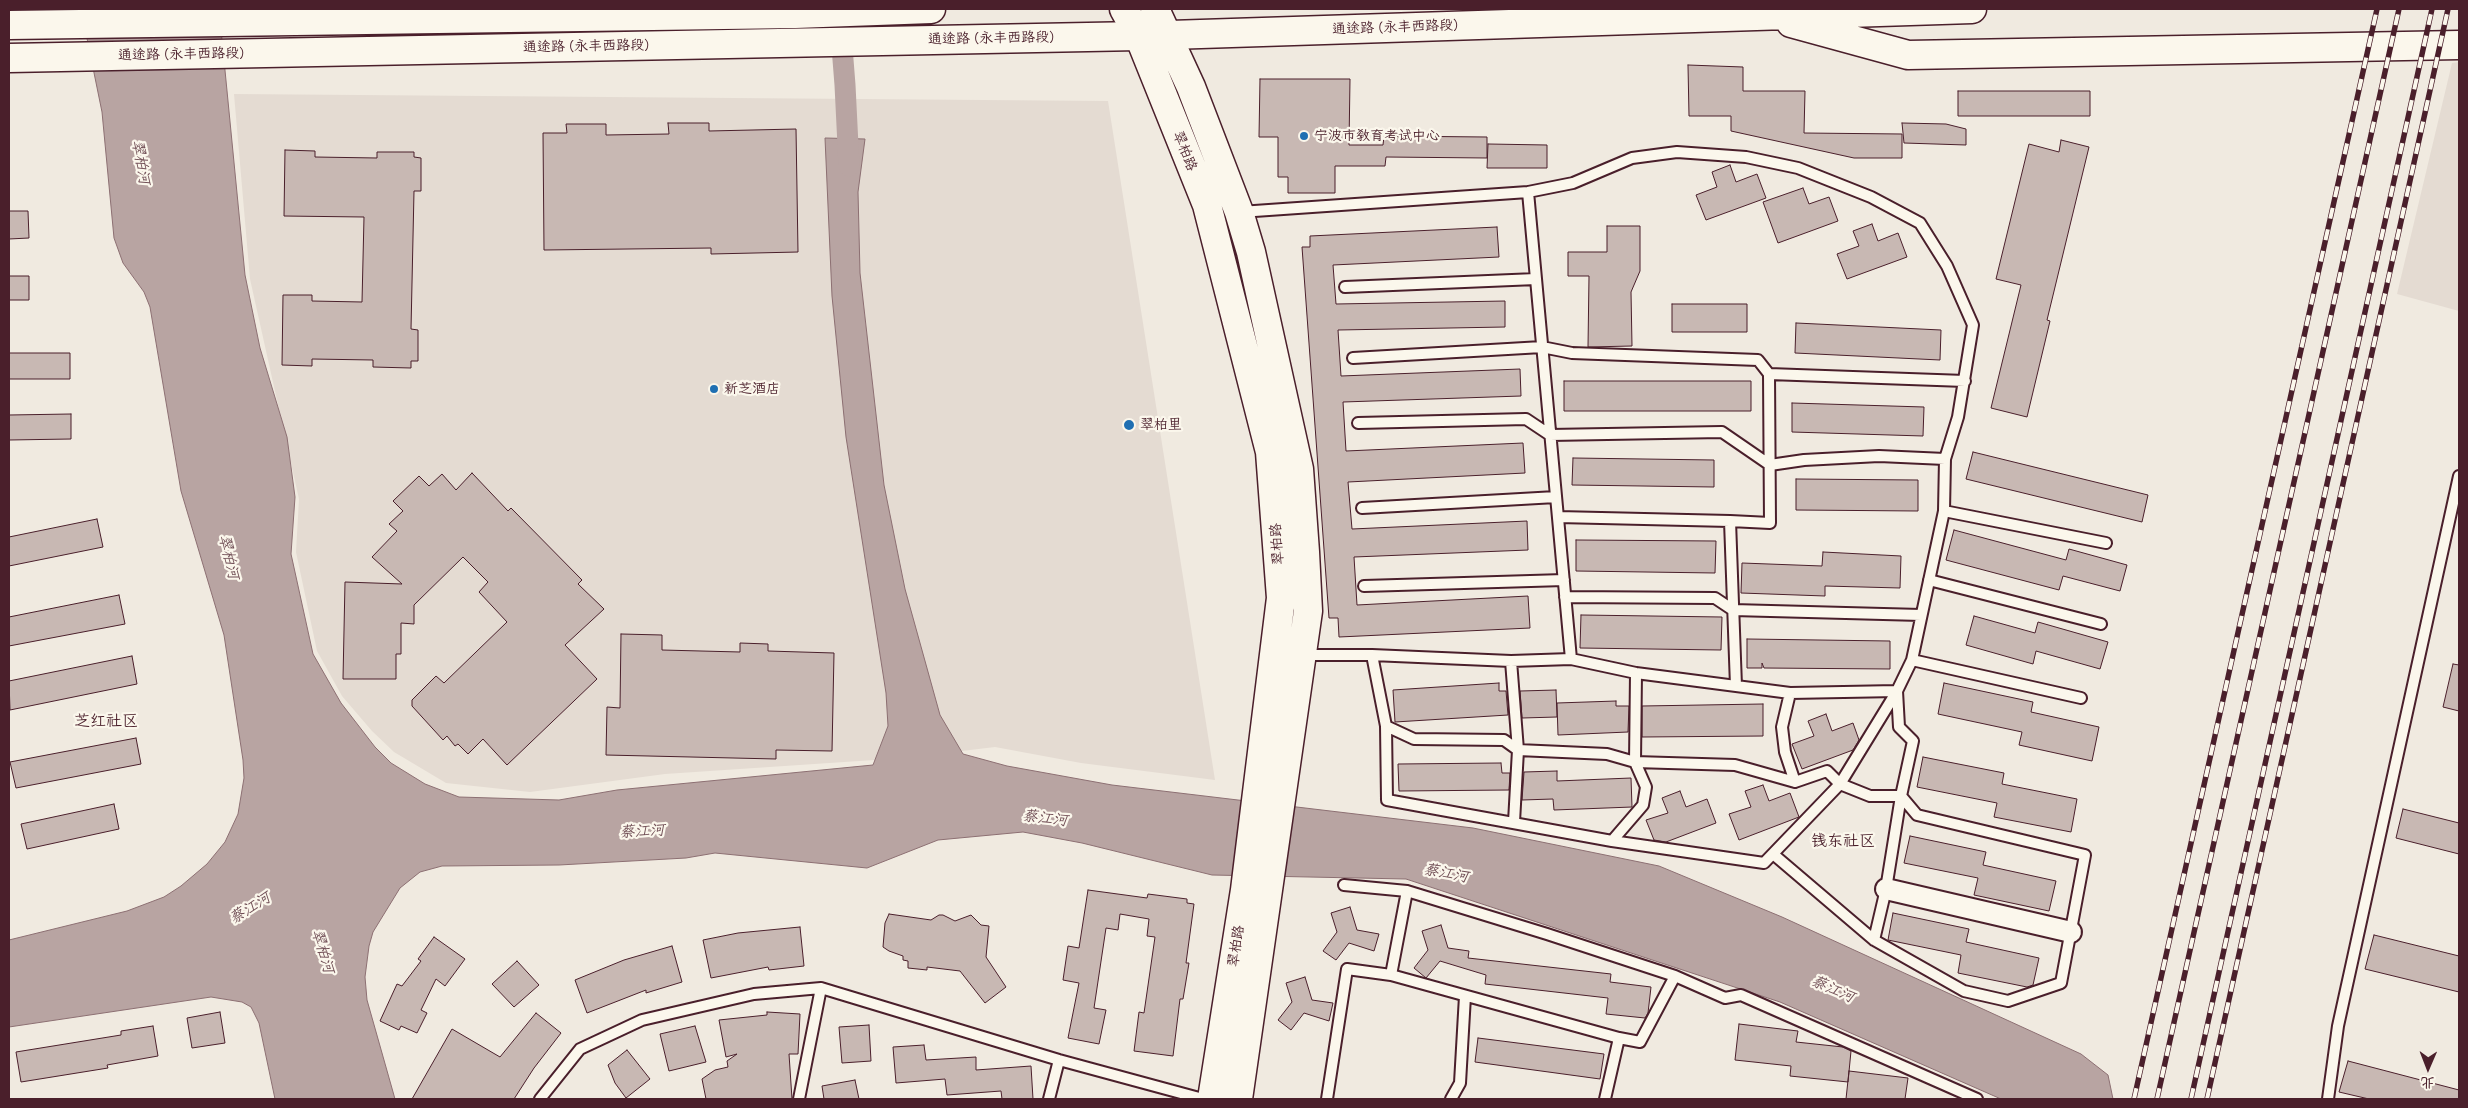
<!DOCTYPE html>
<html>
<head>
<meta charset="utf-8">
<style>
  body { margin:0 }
  #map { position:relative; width:2468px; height:1108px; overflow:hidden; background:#f0eae0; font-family:Mali,"LXGW WenKai TC",sans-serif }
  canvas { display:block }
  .frame { position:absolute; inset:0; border:10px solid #4a1f2b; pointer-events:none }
  .north { position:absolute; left:2403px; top:1043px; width:50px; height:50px; -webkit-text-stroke:4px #fbf7ec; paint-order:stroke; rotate:181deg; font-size:14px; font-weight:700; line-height:20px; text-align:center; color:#4a1f2b }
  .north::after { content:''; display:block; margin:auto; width:18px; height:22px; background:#4a1f2b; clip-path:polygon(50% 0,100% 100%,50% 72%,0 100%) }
</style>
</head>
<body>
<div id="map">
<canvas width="2468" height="1108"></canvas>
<div class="frame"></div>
<div class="north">北</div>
</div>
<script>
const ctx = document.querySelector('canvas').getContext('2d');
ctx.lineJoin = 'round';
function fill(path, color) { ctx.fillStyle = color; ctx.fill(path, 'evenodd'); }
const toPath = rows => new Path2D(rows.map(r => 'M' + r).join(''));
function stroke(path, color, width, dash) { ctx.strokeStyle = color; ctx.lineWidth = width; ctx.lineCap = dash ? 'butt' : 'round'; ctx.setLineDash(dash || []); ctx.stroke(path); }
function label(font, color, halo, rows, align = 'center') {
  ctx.font = font + ' Mali,"LXGW WenKai TC",sans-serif'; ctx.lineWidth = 4.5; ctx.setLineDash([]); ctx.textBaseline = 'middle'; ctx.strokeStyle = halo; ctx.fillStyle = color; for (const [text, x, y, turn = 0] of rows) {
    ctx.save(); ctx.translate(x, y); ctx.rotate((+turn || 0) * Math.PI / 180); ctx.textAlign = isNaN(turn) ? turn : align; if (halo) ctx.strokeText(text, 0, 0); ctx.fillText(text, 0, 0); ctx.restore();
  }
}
const built = toPath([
  [2459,62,2459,311,2397,294,2452,63],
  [234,94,1108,101,1215,780,1081,763,995,747,904,758,665,774,530,792,446,783,394,752,372,731,342,696,317,651,296,552,299,499,250,279]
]);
const water = toPath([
  [81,9,219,9,245,275,260,348,287,437,295,497,291,554,313,654,341,703,375,747,391,763,425,784,459,797,559,800,617,790,873,765,888,726,886,693,846,437,832,296,825,138,865,139,858,192,860,273,884,485,905,589,940,715,963,754,1007,766,1112,785,1473,828,1659,866,1782,917,2081,1054,2108,1075,2113,1099,2001,1099,1780,1002,1406,879,1212,875,1082,843,1023,832,938,840,867,868,715,853,686,858,559,865,442,866,420,872,400,888,373,932,369,946,365,977,367,1000,395,1099,275,1099,259,1023,251,1007,242,1002,211,997,9,1027,9,940,127,911,164,897,181,886,207,864,225,842,238,814,244,778,243,760,224,635,181,491,150,307,144,292,123,263,114,238,102,112,81,9]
]);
const canal = toPath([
  [839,9,845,85,849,166]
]);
const building = toPath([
  [1688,65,1743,67,1743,91,1805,91,1804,133,1902,134,1902,158,1854,158,1731,131,1731,116,1689,116,1688,65],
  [1260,79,1350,79,1349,145,1383,145,1384,136,1487,137,1487,158,1386,157,1385,166,1335,166,1335,193,1288,193,1288,177,1278,177,1278,137,1259,137,1260,79],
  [1958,91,2090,91,2090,116,1958,116,1958,91],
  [668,123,709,123,709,131,796,129,798,252,711,254,711,248,544,250,543,133,567,133,566,124,606,124,606,135,669,134,668,123],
  [1902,123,1946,124,1966,129,1966,145,1904,143,1902,123],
  [2061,140,2089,147,2047,320,2050,321,2027,417,1991,408,2021,285,1996,279,2029,144,2059,152,2061,140],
  [1488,144,1547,145,1547,168,1487,168,1488,144],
  [285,150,315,151,315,157,377,158,377,152,414,152,414,157,421,158,421,191,414,191,411,329,418,330,418,361,411,361,411,368,373,367,373,360,312,359,312,366,282,365,283,295,312,295,312,301,362,302,364,217,284,216,285,150],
  [1730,165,1736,182,1757,174,1766,198,1706,220,1696,195,1717,187,1712,172,1730,165],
  [1803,188,1809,204,1829,197,1838,221,1778,243,1763,202,1803,188],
  [9,211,28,211,29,238,9,239,9,211],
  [1872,224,1878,241,1898,233,1907,257,1847,279,1837,254,1859,246,1853,231,1872,224],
  [1607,226,1640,226,1640,271,1631,292,1632,346,1588,347,1589,276,1568,276,1568,252,1607,252,1607,226],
  [1497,227,1499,257,1333,265,1336,304,1505,301,1505,327,1338,330,1341,376,1520,369,1521,396,1343,402,1346,451,1523,443,1525,473,1348,482,1352,529,1527,521,1528,550,1354,557,1357,605,1528,596,1530,628,1339,637,1338,618,1329,618,1302,247,1310,247,1310,236,1497,227],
  [9,276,29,276,29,300,9,300,9,276],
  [1672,304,1747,304,1747,332,1672,332,1672,304],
  [1796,323,1941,330,1940,360,1795,353,1796,323],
  [9,353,70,353,70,379,9,379,9,353],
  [1564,381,1751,381,1751,411,1564,411,1564,381],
  [1792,403,1924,407,1923,436,1792,432,1792,403],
  [71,414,71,439,9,440,9,415,71,414],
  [1973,452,2148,495,2142,522,1966,479,1973,452],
  [1573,458,1714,460,1714,487,1572,485,1573,458],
  [472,473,508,511,511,508,582,580,578,584,604,609,565,645,597,679,507,765,483,739,468,754,458,744,455,746,447,736,443,740,412,706,412,700,436,676,444,683,507,622,479,592,488,582,463,557,414,605,414,624,401,623,401,654,396,654,396,679,343,679,345,582,402,584,372,557,397,531,389,524,403,511,393,501,419,476,429,486,442,474,456,490,472,473],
  [1796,479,1918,480,1918,511,1796,510,1796,479],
  [97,519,103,547,9,566,9,537,97,519],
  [1954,530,2066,560,2069,549,2127,565,2120,591,2063,576,2059,590,1946,560,1954,530],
  [1576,540,1716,541,1715,573,1576,571,1576,540],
  [1823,552,1901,556,1900,588,1825,586,1825,596,1741,593,1742,563,1822,566,1823,552],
  [119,595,125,624,9,646,9,617,119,595],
  [1581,615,1722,617,1721,650,1580,648,1581,615],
  [1974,616,2035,633,2038,622,2108,642,2100,669,2036,651,2033,664,1966,645,1974,616],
  [621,634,662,635,662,650,740,652,740,643,768,644,768,651,834,653,832,751,776,750,776,759,606,755,607,707,620,708,621,634],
  [1747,639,1890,641,1890,669,1764,668,1762,663,1762,668,1747,668,1747,639],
  [132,656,137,684,10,710,9,681,132,656],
  [2453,664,2459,665,2459,711,2443,707,2453,664],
  [1499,683,1499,691,1506,691,1508,715,1395,722,1393,690,1499,683],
  [1944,683,2033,702,2031,712,2099,727,2092,761,2019,745,2022,732,1938,714,1944,683],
  [1556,690,1557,717,1522,718,1520,691,1556,690],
  [1616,701,1616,706,1629,706,1628,732,1558,735,1557,703,1616,701],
  [1763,704,1763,736,1642,737,1642,706,1763,704],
  [1826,714,1832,731,1853,723,1859,740,1853,750,1802,769,1792,744,1814,736,1808,721,1826,714],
  [136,738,141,764,16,788,10,762,136,738],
  [1923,757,2004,773,2002,784,2077,799,2071,832,1994,817,1997,803,1917,787,1923,757],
  [1501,763,1502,773,1510,773,1509,790,1399,791,1398,764,1501,763],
  [1557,771,1557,781,1631,778,1632,807,1554,810,1553,799,1522,800,1524,772,1557,771],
  [1763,785,1769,801,1790,793,1799,817,1739,840,1729,814,1751,807,1745,791,1763,785],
  [1680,791,1686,807,1707,799,1716,823,1666,842,1654,840,1646,820,1668,813,1662,798,1680,791],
  [114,804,119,829,27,849,21,824,114,804],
  [2403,809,2459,823,2459,854,2396,838,2403,809],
  [1910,836,1986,852,1983,865,2056,881,2049,911,1974,895,1978,878,1904,863,1910,836],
  [1088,890,1147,898,1148,894,1187,899,1187,903,1194,904,1186,963,1189,963,1183,999,1180,999,1173,1056,1134,1051,1139,1012,1144,1013,1155,937,1147,936,1149,919,1120,914,1118,930,1106,928,1094,1008,1106,1010,1099,1044,1068,1038,1079,983,1063,980,1068,946,1079,948,1088,890],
  [1350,907,1357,930,1379,934,1374,951,1349,943,1336,960,1323,951,1337,932,1331,913,1350,907],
  [1893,913,1969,929,1966,942,2039,958,2033,985,2027,987,1958,973,1961,955,1888,940,1893,913],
  [889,914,931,920,939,915,943,915,955,921,971,915,981,925,989,926,986,957,1006,987,985,1003,960,971,927,967,927,970,908,968,908,961,903,960,903,956,889,951,883,947,885,923,889,914],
  [1441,925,1448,948,1469,951,1468,958,1611,974,1610,982,1651,987,1648,1013,1645,1018,1606,1014,1608,998,1485,984,1486,975,1440,961,1426,978,1414,968,1428,950,1422,931,1441,925],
  [800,927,804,966,769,970,768,967,711,978,703,940,738,933,800,927],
  [2374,935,2459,956,2459,992,2365,969,2374,935],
  [434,937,465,959,445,986,436,979,421,1010,427,1013,417,1033,401,1026,399,1030,380,1021,397,984,402,986,421,961,418,959,434,937],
  [672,946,682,982,646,993,646,990,587,1013,575,980,624,960,672,946],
  [517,961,539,985,514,1007,492,984,517,961],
  [1305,977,1312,1000,1333,1003,1329,1021,1304,1013,1291,1030,1278,1020,1292,1002,1286,983,1305,977],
  [220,1012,225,1043,192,1048,187,1018,220,1012],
  [767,1012,800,1014,798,1054,789,1054,792,1099,706,1099,702,1079,715,1070,728,1067,727,1061,737,1054,726,1057,719,1020,767,1015,767,1012],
  [536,1013,561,1033,534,1068,514,1099,412,1099,452,1029,500,1057,536,1013],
  [1739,1024,1798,1031,1796,1042,1843,1047,1851,1051,1848,1082,1790,1076,1791,1066,1735,1060,1739,1024],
  [869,1025,871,1061,842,1063,839,1027,869,1025],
  [153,1026,158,1056,107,1065,108,1068,21,1082,16,1052,121,1035,121,1031,153,1026],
  [695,1026,706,1062,669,1071,660,1034,695,1026],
  [1478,1038,1604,1054,1600,1079,1475,1062,1478,1038],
  [924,1045,926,1060,976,1057,976,1070,1031,1066,1033,1099,1002,1099,1001,1091,947,1095,945,1079,896,1083,893,1047,924,1045],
  [627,1050,650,1079,626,1098,615,1083,608,1065,627,1050],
  [2348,1061,2459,1090,2459,1099,2369,1099,2339,1092,2348,1061],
  [1849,1071,1908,1078,1905,1099,1846,1099,1849,1071],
  [855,1080,859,1099,824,1099,822,1086,855,1080]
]);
const lane = toPath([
  [1528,192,1571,659],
  [1240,212,1528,192,1573,183,1632,158,1677,152,1746,157,1798,168,1871,197,1920,223,1947,266,1973,325,1958,417,1945,459,1944,511,1912,660,1897,691,1840,784,1764,863,1612,841,1387,800,1386,726,1372,655,1302,655],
  [1345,287,1536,279],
  [1353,358,1542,347,1572,353,1758,360,1769,374,1770,523,1730,521,1736,686],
  [1769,374,1965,381],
  [1358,423,1526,419,1550,435,1722,432,1770,465,1804,460,1879,456,1945,459],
  [1362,508,1556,497],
  [1944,511,2106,543],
  [1558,517,1730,521],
  [1929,580,2101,624],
  [1364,586,1564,580],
  [1565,597,1715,598,1733,610,1921,615],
  [1372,655,1511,661,1571,659,1636,673,1790,693,1897,691,1899,727,1913,741,1901,796,1870,796,1840,784,1827,771,1795,782,1735,765,1635,762,1607,754,1518,750,1504,740,1414,739,1386,726],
  [1912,660,2081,698],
  [1511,661,1518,750,1514,822],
  [1790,693,1782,727,1785,752,1795,782],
  [1612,841,1643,805,1646,787,1635,762,1636,673],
  [1773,854,1874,940,1964,991,2008,1001,2061,983,2085,855,1917,815,1901,796,1886,889,1874,940],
  [1344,885,1407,891,1547,934,1675,976,1725,998,1741,995,1977,1099],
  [1407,891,1391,975,1619,1038],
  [540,1099,580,1049,642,1020,754,994,821,988,1059,1060,1203,1099],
  [799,1099,821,988],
  [1049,1099,1059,1060],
  [1327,1099,1347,969,1391,975],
  [1451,1099,1460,1083,1465,996],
  [1605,1099,1619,1038,1640,1042,1675,976],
  [2328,1099,2338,1026,2459,476]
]);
const street = toPath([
  [1886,889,2071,932]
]);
const secondary = toPath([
  [1124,9,1139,36,1207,205,1270,452,1281,598,1245,890,1212,1099],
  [1155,9,1191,87,1239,212,1251,252,1299,469,1305,552,1308,611,1238,1099]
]);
const primary = toPath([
  [1791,23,1908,55,2459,45],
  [9,25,795,14,931,9],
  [9,58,1139,36,1972,9]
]);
const rail = toPath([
  [2134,1099,2377,9],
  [2157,1099,2399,9],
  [2191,1099,2432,9],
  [2207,1099,2448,9]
]);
const markers = [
  [1304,136,5,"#1f6fb2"],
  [714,389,5,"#1f6fb2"],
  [1129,425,6,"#1f6fb2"]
];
const streetNames = [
  ["通途路 (永丰西路段)",1395,27,-2],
  ["通途路 (永丰西路段)",991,38,-1],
  ["通途路 (永丰西路段)",586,46,-1],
  ["通途路 (永丰西路段)",181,54,-1],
  ["翠柏路",1185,151,68],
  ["翠柏路",1277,544,-94],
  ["翠柏路",1236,946,-81]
];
const poiNames = [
  ["宁波市教育考试中心",1314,136],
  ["新芝酒店",724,389],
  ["翠柏里",1140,425]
];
const waterNames = [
  ["翠柏河",141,162,80],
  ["翠柏河",229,557,77],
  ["蔡江河",1045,818,7],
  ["蔡江河",642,831,-3],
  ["蔡江河",1446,873,11],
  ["蔡江河",250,908,-32],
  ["翠柏河",323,951,74],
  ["蔡江河",1833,989,24]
];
const quarterNames = [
  ["芝红社区",106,721],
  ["钱东社区",1843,841]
];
fill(built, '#e4dbd2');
fill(water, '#b8a4a2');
stroke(water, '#8c6f72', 1);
stroke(canal, '#b8a4a2', 21);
fill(building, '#c8b8b3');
stroke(building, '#4a1f2b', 1);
stroke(lane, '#4a1f2b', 14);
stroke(street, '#4a1f2b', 24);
stroke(secondary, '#4a1f2b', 31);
stroke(primary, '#4a1f2b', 31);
stroke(lane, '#fbf7ec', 10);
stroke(street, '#fbf7ec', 20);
stroke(secondary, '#fbf7ec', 28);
stroke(primary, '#fbf7ec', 28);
stroke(rail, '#4a1f2b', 5.5);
stroke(rail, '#fbf7ec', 4, [11]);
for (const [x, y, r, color] of markers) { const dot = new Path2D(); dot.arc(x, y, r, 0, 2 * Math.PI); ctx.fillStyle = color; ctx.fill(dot); stroke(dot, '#fbf7ec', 2); }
label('14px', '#4a1f2b', '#fbf7ec', streetNames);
label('14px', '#4a1f2b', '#fbf7ec', poiNames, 'left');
label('italic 15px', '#704e55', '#fbf7ec', waterNames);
label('16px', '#4a1f2b', '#fbf7ec', quarterNames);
</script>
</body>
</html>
